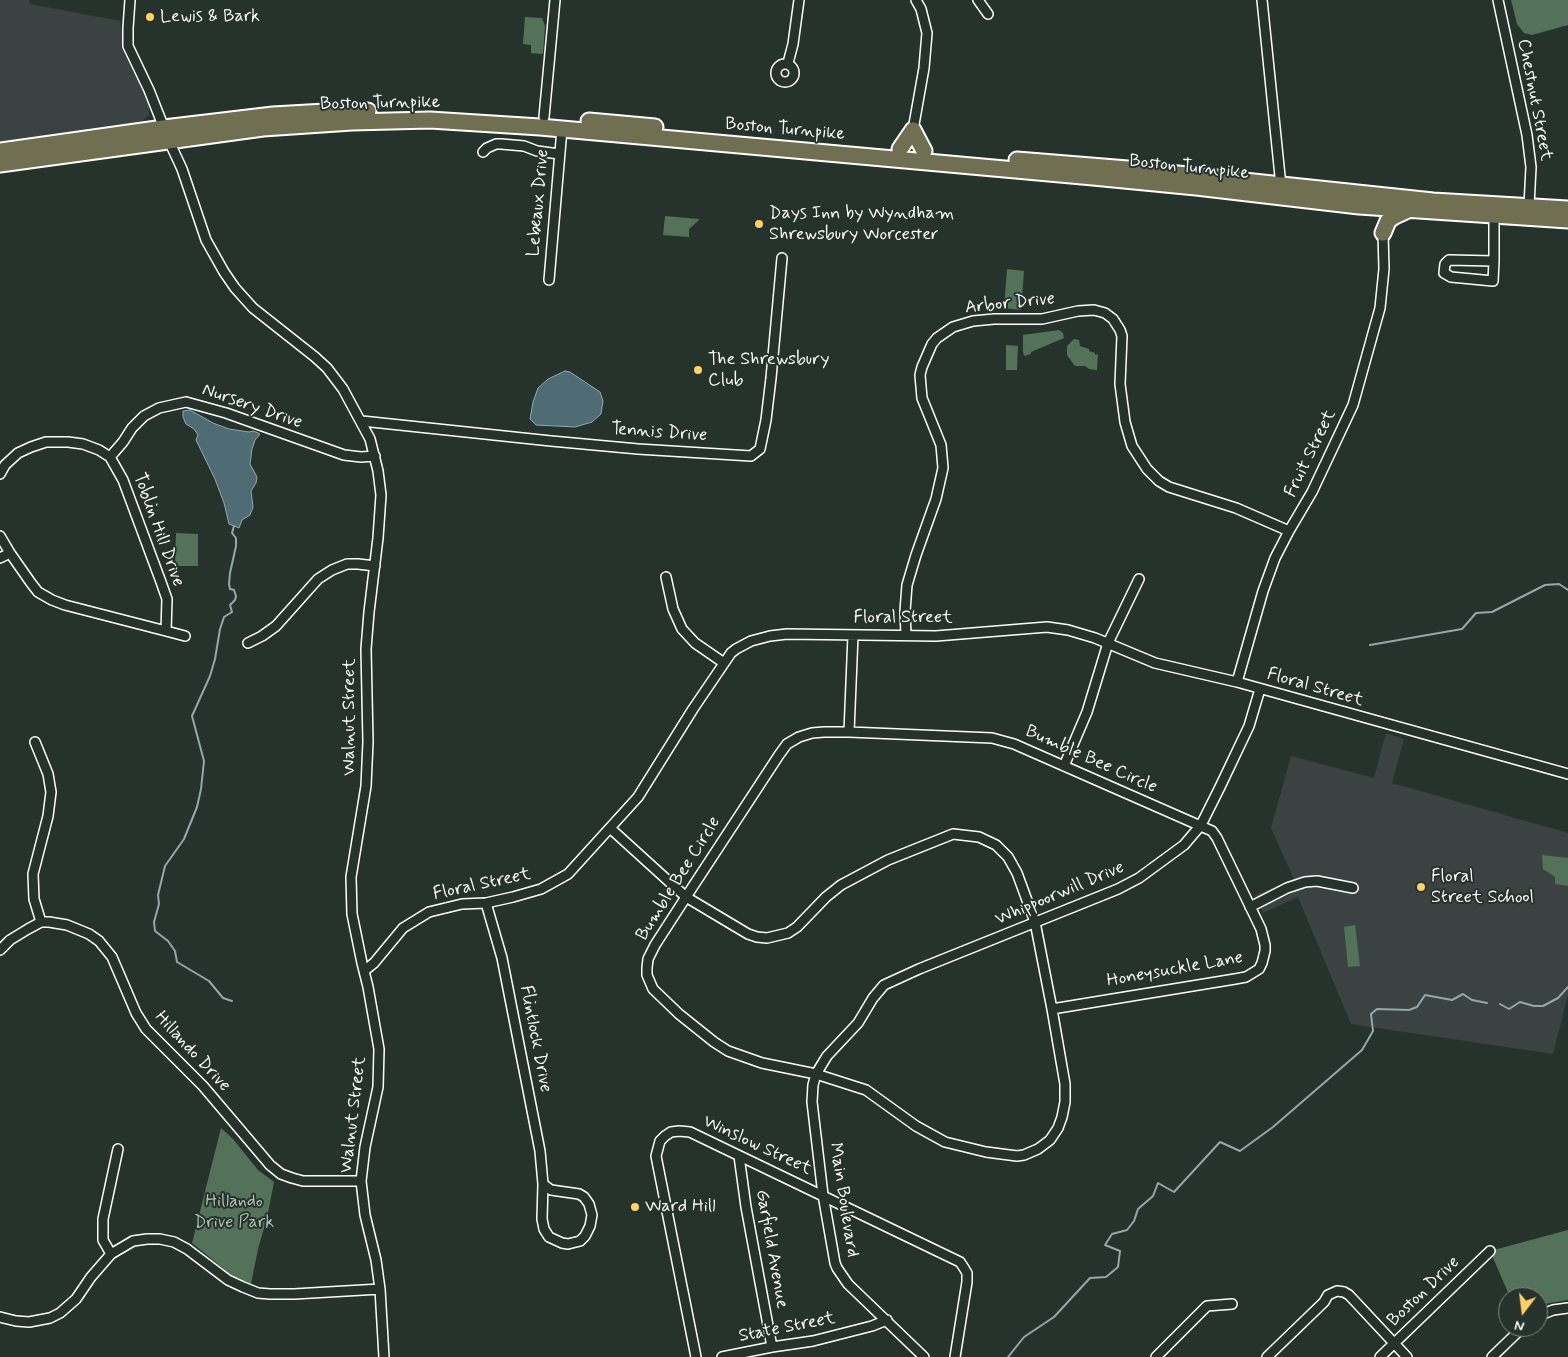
<!DOCTYPE html>
<html>
<head>
<meta charset="utf-8">
<style>
  body { margin:0 }
  #map { position:relative; width:1568px; height:1357px; overflow:hidden; background:#26332d; font-family:Mynerve,sans-serif }
  canvas { display:block }
  .north { position:absolute; left:1498px; top:1287px; width:50px; height:50px; box-sizing:border-box; background:#26332d; border:1px solid #7d8581; border-radius:50%; rotate:195deg; font-size:14px; font-weight:700; line-height:20px; text-align:center; color:#fff }
  .north::after { content:''; display:block; margin:auto; width:18px; height:22px; background:#ffd166; clip-path:polygon(50% 0,100% 100%,50% 72%,0 100%) }
</style>
</head>
<body>
<div id="map">
<canvas width="1568" height="1357"></canvas>
<div class="north">N</div>
</div>
<script>
const ctx = document.querySelector('canvas').getContext('2d');
ctx.lineJoin = 'round';
function fill(path, color) { ctx.fillStyle = color; ctx.fill(path, 'evenodd'); }
const toPath = rows => new Path2D(rows.map(r => 'M' + r).join(''));
function stroke(path, color, width, dash) { ctx.strokeStyle = color; ctx.lineWidth = width; ctx.lineCap = dash ? 'butt' : 'round'; ctx.setLineDash(dash || []); ctx.stroke(path); }
function label(font, color, halo, rows, align = 'center') {
  ctx.font = font + ' Mynerve,sans-serif'; ctx.lineWidth = 4; ctx.setLineDash([]); ctx.textBaseline = 'middle'; ctx.strokeStyle = halo; ctx.fillStyle = color; for (const [text, x, y, turn = 0] of rows) {
    ctx.save(); ctx.translate(x, y); ctx.rotate((+turn || 0) * Math.PI / 180); ctx.textAlign = isNaN(turn) ? turn : align; if (halo) ctx.strokeText(text, 0, 0); ctx.fillText(text, 0, 0); ctx.restore();
  }
}
const built = toPath([
  [0,0,29,0,30,4,120,21,125,54,149,103,149,115,140,123,0,146],
  [1386,733,1404,739,1392,783,1568,833,1568,995,1553,1054,1351,1024,1298,897,1263,913,1255,895,1294,879,1271,828,1291,756,1374,778]
]);
const green = toPath([
  [1511,0,1568,0,1568,25,1532,35,1524,33,1517,24],
  [525,17,542,18,545,26,543,54,531,53,531,45,523,44],
  [665,216,699,219,699,220,689,229,689,237,663,235],
  [1007,269,1024,271,1021,310,1004,308],
  [1059,330,1063,333,1064,338,1031,352,1031,354,1024,356,1023,351,1023,335],
  [1074,339,1079,340,1080,346,1089,349,1089,351,1095,353,1095,355,1098,354,1097,370,1089,369,1085,366,1075,366,1067,355,1067,346],
  [1006,345,1018,346,1017,370,1006,370],
  [176,533,198,534,198,566,175,566],
  [1542,855,1568,858,1568,886,1555,884,1555,877,1543,869],
  [1355,925,1360,966,1348,967,1344,927],
  [221,1128,233,1139,258,1170,274,1182,267,1218,258,1249,251,1284,230,1274,192,1243],
  [1568,1230,1568,1300,1544,1304,1538,1308,1538,1297,1510,1297,1490,1251]
]);
const water = toPath([
  [565,371,570,372,600,392,603,401,601,414,592,422,575,427,536,425,530,419,533,402,538,388,548,379,565,371],
  [190,410,213,423,229,429,249,432,254,431,260,434,255,440,252,449,250,464,257,477,256,483,251,491,253,507,250,515,242,520,239,528,229,524,224,503,215,479,196,440,198,435,194,429,186,424,183,417,183,411,190,410]
]);
const stream = toPath([
  [1370,645,1462,629,1476,613,1492,612,1545,585,1559,584,1568,590],
  [232,1001,223,998,209,981,177,962,175,951,168,941,155,931,154,922,159,904,158,895,165,866,184,839,197,807,201,789,204,761,192,716,210,676,215,659,220,629,224,617,232,612,230,605,235,600,236,596,234,590,230,589,229,584,230,573,236,546,236,538,232,533,234,526],
  [1500,1004,1509,1009,1520,1002,1534,1006,1543,1006,1558,998,1568,987],
  [1008,1357,1024,1337,1054,1317,1090,1278,1106,1277,1118,1267,1120,1251,1105,1245,1112,1234,1127,1230,1134,1221,1138,1209,1153,1196,1158,1183,1174,1192,1220,1142,1240,1151,1273,1127,1362,1050,1373,1031,1371,1014,1377,1009,1409,1010,1417,1007,1425,995,1452,1000,1463,994,1472,1000,1487,1003]
]);
const street = toPath([
  [130,0,128,28,128,46,149,90,164,128],
  [978,0,988,14],
  [1262,0,1281,186],
  [1498,0,1527,135,1531,167,1529,206],
  [788,63,793,44,799,0],
  '776 73a9 9 0 1 1 18 0a9 9 0 1 1-18 0Z',
  [544,117,555,0],
  [913,130,924,68,927,33,921,9,916,0],
  [169,141,182,169,206,240,224,272,235,288,253,308,315,357,327,368,343,389,370,439,378,471,381,495,378,538,369,612,366,649,368,742,366,786,351,877,352,914,362,963,368,987,379,1049,378,1087,365,1147,361,1181,365,1215,376,1260,380,1289,384,1357],
  [483,152,487,148,496,144,501,144,524,146,537,151,559,154],
  [1494,261,1449,260,1445,264,1444,273,1451,277,1493,281,1494,261,1494,216],
  [549,280,562,129],
  [362,421,551,441,638,449,751,456,760,449,766,420,771,378,782,258],
  [110,457,123,442,132,428,144,416,159,408,186,402,226,413,344,455,361,457,375,456],
  [0,474,5,465,18,453,31,447,46,442,68,442,83,444,99,450,110,457,123,480,161,582,167,599,166,631,65,605,52,600,38,592,31,583,10,553,0,536],
  [0,558,10,553],
  [666,577,673,609,682,629,695,643,724,663],
  [166,631,185,636],
  [906,635,905,611,907,585,916,555,936,499,943,468,941,445,922,398,920,375,922,367,932,344,937,338,953,327,973,321,994,319,1042,319,1078,311,1094,310,1105,313,1113,319,1120,330,1122,336,1120,384,1125,422,1132,446,1147,469,1159,481,1169,487,1236,508,1289,531],
  [248,643,262,636,276,626,318,579,332,570,347,564,358,564,375,566],
  [1237,682,1263,591,1275,558,1289,531,1312,492,1353,405,1380,308,1384,269,1383,233],
  [849,732,853,635],
  [35,742,48,774,51,792,48,816,33,874,34,899,41,922],
  [1064,766,1087,712,1108,643,1139,579],
  [610,828,686,897,748,934,757,937,767,938,788,933,797,927,826,897,841,885,888,860,953,834,979,837,996,845,1008,857,1017,873,1035,922,1052,1009,1065,1084,1065,1102,1062,1117,1058,1128,1050,1140,1038,1149,1024,1155,1017,1156,986,1152,945,1142,916,1126,866,1090,816,1074,762,1063,728,1051,714,1042,679,1014,653,989,647,975,647,968,648,959,655,945,686,897,779,755,787,744,799,737,812,733,824,732,849,732,992,738,1014,744,1212,831,1217,838,1261,929,1265,945,1265,951,1262,963,1259,969,1246,977,1235,979,1052,1009],
  [486,903,502,958,540,1151,543,1184,551,1190,579,1194,584,1197,589,1204,592,1215,590,1226,585,1236,580,1241,568,1244,562,1243,549,1237,544,1229,542,1219,543,1184],
  [1250,907,1287,888,1305,882,1317,881,1353,888],
  [0,950,10,940,28,929,41,922,49,922,67,925,89,934,99,941,112,957,136,1013,146,1029,203,1086,270,1165,281,1174,292,1178,303,1181,361,1181],
  [364,971,374,963,403,928,429,912,462,904,486,903,513,897,541,889,568,874,638,797,693,709,731,653,736,649,751,641,770,636,787,634,936,636,1047,627,1068,630,1095,638,1155,663,1237,682,1568,774],
  [739,1156,746,1207,772,1347],
  [111,1254,103,1240,103,1219,118,1149],
  [1538,1316,1553,1310,1568,1308],
  [0,1317,16,1321,29,1322,50,1318,60,1313,76,1299,91,1277,111,1254,133,1241,147,1239,160,1239,174,1242,187,1249,228,1280,243,1287,258,1293,270,1294,294,1294,380,1289],
  [696,1357,656,1156,660,1141,665,1136,671,1132,679,1131,690,1132,960,1262,964,1268,967,1273,967,1282,955,1357],
  [722,1357,772,1347,813,1341,872,1326,887,1320],
  [924,1357,848,1284,837,1268,835,1263,823,1195,812,1102,813,1085,816,1074,827,1056,858,1023,873,998,884,985,919,969,1118,889,1139,878,1184,845,1201,825,1220,787,1249,726,1260,689],
  [1156,1357,1207,1306,1232,1304],
  [1267,1357,1324,1302,1328,1295,1337,1291,1344,1292,1349,1295,1407,1357],
  [1380,1357,1490,1251],
  [1492,1357,1523,1327]
]);
const highway = toPath([
  [589,121,655,127],
  [913,130,924,151],
  [900,149,913,130],
  [0,151,164,128,273,115,325,112,368,111],
  [1017,160,1140,170,1433,201,1568,209],
  [0,164,263,128,352,122,430,120,540,127,1093,177,1196,187,1359,206,1568,220],
  [1383,233,1388,221,1393,217,1408,210]
]);
const markers = [
  [150,17,5,"#ffd166"],
  [759,224,5,"#ffd166"],
  [698,370,5,"#ffd166"],
  [1421,887,5,"#ffd166"],
  [635,1207,5,"#ffd166"]
];
const poiNames = [
  ["Lewis & Bark",160,17],
  ["Days Inn by Wyndham",769,214],
  ["Shrewsbury Worcester",769,235],
  ["The Shrewsbury",708,360],
  ["Club",708,381],
  ["Floral",1431,877],
  ["Street School",1431,898],
  ["Ward Hill",645,1207]
];
const streetNames = [
  ["Chestnut Street",1534,100,79],
  ["Boston Turnpike",380,104,-1],
  ["Boston Turnpike",785,130,5],
  ["Boston Turnpike",1189,168,6],
  ["Lebeaux Drive",539,203,-85],
  ["Arbor Drive",1010,304,-6],
  ["Nursery Drive",252,407,19],
  ["Tennis Drive",659,433,4],
  ["Fruit Street",1311,454,-64],
  ["Toblin Hill Drive",158,530,70],
  ["Floral Street",903,618],
  ["Floral Street",1315,688,16],
  ["Walnut Street",350,717,-90],
  ["Bumble Bee Circle",1091,760,24],
  ["Bumble Bee Circle",679,879,-58],
  ["Floral Street",482,885,-12],
  ["Whippoorwill Drive",1060,894,-23],
  ["Honeysuckle Lane",1175,970,-10],
  ["Flintlock Drive",535,1039,79],
  ["Hillando Drive",192,1052,47],
  ["Walnut Street",354,1115,-83],
  ["Winslow Street",757,1146,25],
  ["Main Boulevard",843,1200,81],
  ["Garfield Avenue",771,1249,80],
  ["Boston Drive",1424,1292,-44],
  ["State Street",787,1328,-11]
];
const parkNames = [
  ["Hillando",234,1202],
  ["Drive Park",234,1223]
];
fill(built, '#3a4342');
fill(green, '#54725a');
fill(water, '#4f6c75');
stroke(water, '#95a7ac', 1);
stroke(stream, '#95a7ac', 2);
stroke(street, '#fff', 12);
stroke(highway, '#fff', 19);
stroke(street, '#26332d', 9);
stroke(highway, '#716f52', 15);
for (const [x, y, r, color] of markers) { const dot = new Path2D(); dot.arc(x, y, r, 0, 2 * Math.PI); ctx.fillStyle = color; ctx.fill(dot); stroke(dot, '#26332d', 2); }
label('18px', '#fff', '#26332d', poiNames, 'left');
label('18px', '#fff', '#26332d', streetNames);
label('18px', '#b2c0b5', '#26332d', parkNames);
</script>
</body>
</html>
